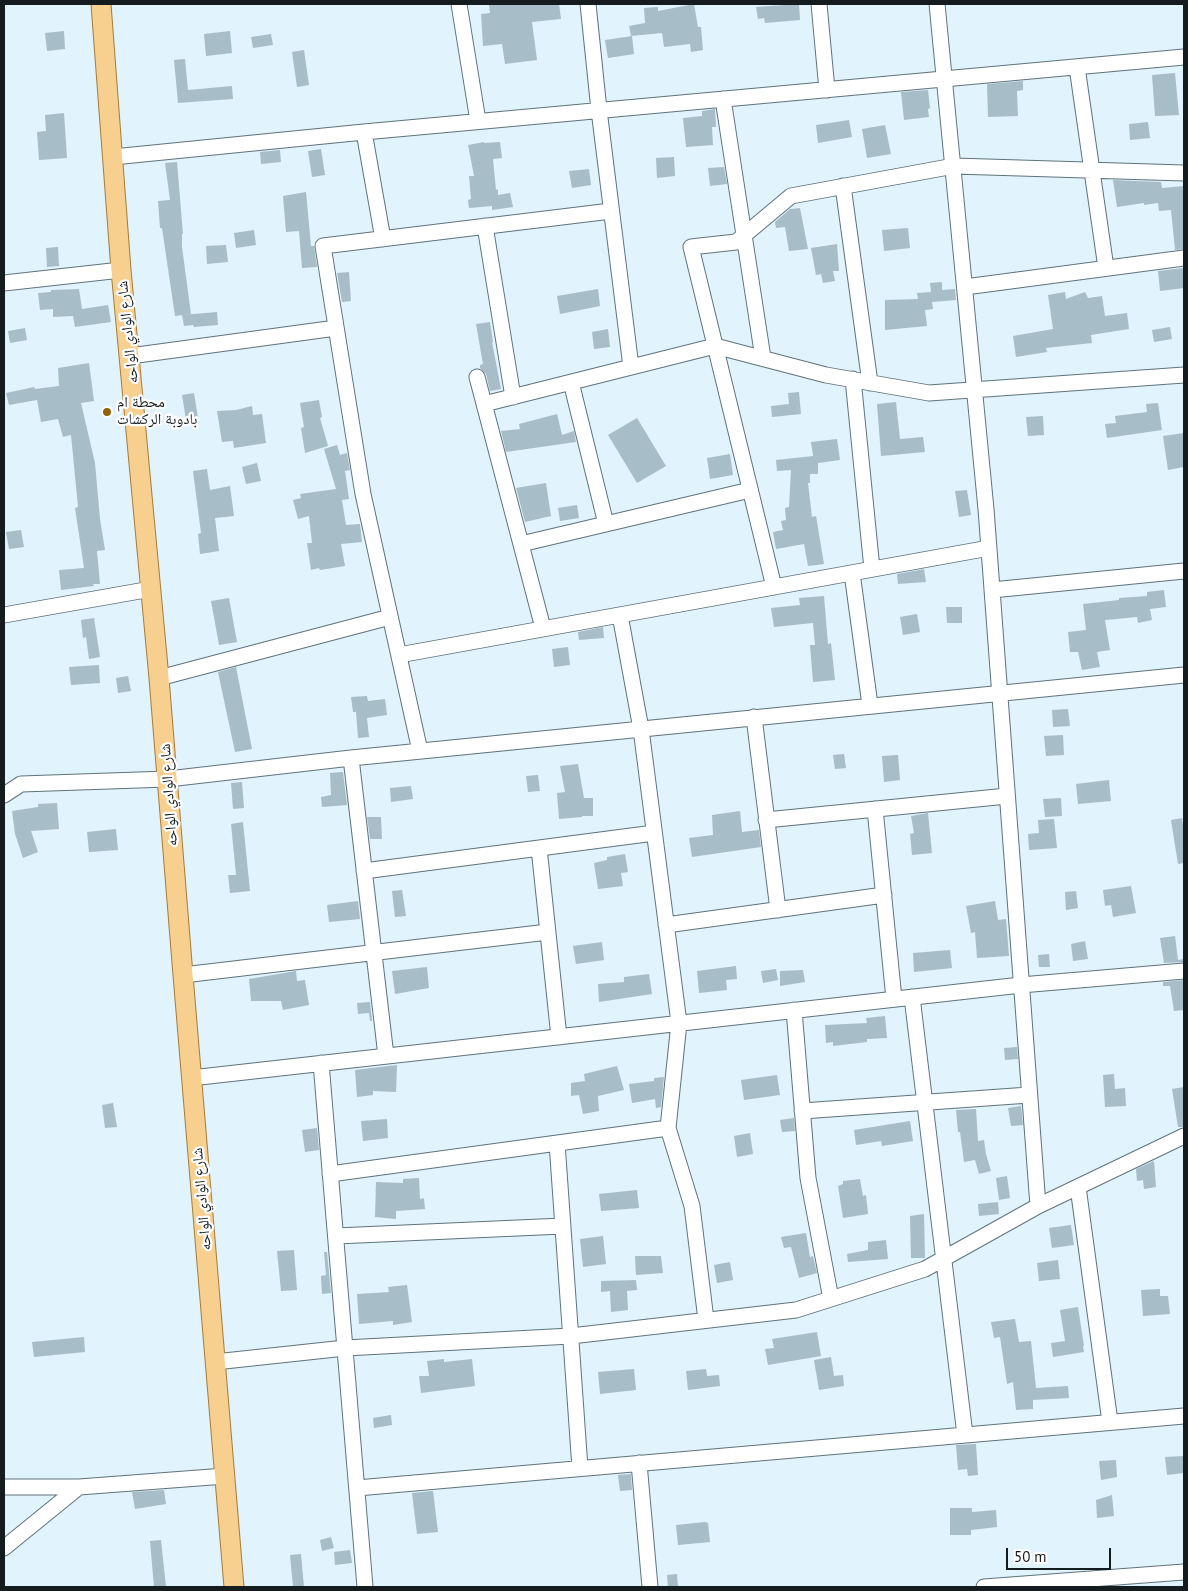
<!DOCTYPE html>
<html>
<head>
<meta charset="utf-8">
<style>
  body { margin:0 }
  #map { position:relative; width:1188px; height:1591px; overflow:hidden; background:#e1f3fc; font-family:"PT Sans",sans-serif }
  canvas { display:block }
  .frame { position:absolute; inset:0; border:5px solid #141c20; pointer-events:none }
  .scale { position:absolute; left:1006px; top:1548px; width:105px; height:22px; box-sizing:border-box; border:2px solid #141c20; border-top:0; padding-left:6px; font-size:15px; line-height:18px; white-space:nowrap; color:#141c20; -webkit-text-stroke:4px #fff; paint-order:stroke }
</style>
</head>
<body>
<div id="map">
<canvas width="1188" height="1591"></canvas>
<div class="frame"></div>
<div class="scale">50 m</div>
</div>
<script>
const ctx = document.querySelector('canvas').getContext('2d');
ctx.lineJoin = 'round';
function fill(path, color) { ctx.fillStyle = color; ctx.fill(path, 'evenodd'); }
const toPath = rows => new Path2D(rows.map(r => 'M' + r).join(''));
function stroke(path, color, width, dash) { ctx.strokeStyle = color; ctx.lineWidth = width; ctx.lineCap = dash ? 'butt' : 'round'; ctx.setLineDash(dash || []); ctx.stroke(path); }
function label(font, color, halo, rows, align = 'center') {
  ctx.font = font + ' "PT Sans","Noto Naskh Arabic",sans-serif'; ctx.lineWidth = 4.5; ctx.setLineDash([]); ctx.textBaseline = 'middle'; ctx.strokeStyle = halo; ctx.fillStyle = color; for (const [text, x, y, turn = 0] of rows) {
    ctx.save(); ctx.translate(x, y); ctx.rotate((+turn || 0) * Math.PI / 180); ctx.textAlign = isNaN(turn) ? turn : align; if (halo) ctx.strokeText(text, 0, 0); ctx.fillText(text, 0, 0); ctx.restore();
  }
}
const building = toPath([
  [497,4,559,4,561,19,532,22,537,60,505,64,502,44,483,46,481,14,490,13,489,5],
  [694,4,698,27,701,27,703,50,691,52,690,44,664,47,662,33,631,36,629,26,645,23,644,8,658,7,658,11],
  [799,4,800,20,765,23,764,18,758,19,756,7],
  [64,31,65,49,47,51,45,33],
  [230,31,232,53,206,56,204,34],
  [271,34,273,45,253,48,251,37],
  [632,36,634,54,608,58,605,40],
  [304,50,309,85,297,87,292,52],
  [185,59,188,90,232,86,233,99,178,103,174,60],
  [1175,73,1179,115,1155,116,1152,75],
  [1023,81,1023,90,1017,91,1018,116,988,117,987,84],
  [928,90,930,108,928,109,929,117,904,120,901,92],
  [715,109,716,127,712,127,713,145,686,147,683,118,702,116,702,111],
  [64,113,67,158,39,160,37,132,46,131,45,115],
  [849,120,852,137,818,143,816,125],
  [1148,122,1150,138,1130,140,1129,124],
  [885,125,891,154,867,158,862,129],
  [484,142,484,143,500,142,502,158,493,159,496,190,498,189,498,195,510,193,513,207,492,210,492,206,469,208,468,200,471,199,469,176,474,176,468,145],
  [321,149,325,175,312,177,308,151],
  [280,150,281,162,261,164,260,152],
  [674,157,675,176,657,178,656,158],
  [177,162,183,234,182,234,182,247,191,314,175,316,162,228,160,228,158,201,170,200,165,163],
  [724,167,727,184,710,186,708,168],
  [589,169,591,185,572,188,569,171],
  [1113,180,1161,182,1162,188,1184,186,1184,249,1175,250,1171,210,1159,211,1158,203,1144,205,1144,203,1117,207],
  [306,192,311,246,314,246,317,267,302,268,299,231,286,232,283,196],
  [800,208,808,249,789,251,785,227,776,228,775,222,790,209],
  [908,228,910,248,884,251,882,230],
  [254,230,256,245,236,248,234,233],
  [837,244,839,271,833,271,835,281,823,283,821,274,816,275,811,248],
  [226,245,228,262,207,264,206,246],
  [58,247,59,266,47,267,46,248],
  [1184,268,1184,288,1160,291,1158,271],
  [349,272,351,301,342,302,337,273],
  [942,282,942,290,955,289,956,300,932,302,933,309,925,310,927,326,885,330,885,300,918,299,917,293,931,292,930,283],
  [79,289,82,309,108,305,111,322,75,327,73,316,53,317,53,309,40,310,38,293,51,292,51,290],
  [598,289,600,306,560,314,557,296],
  [1065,292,1066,299,1085,292,1088,298,1102,296,1105,316,1127,313,1129,329,1091,335,1092,343,1046,348,1047,352,1016,357,1013,336,1053,329,1048,295],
  [217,312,218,325,194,327,193,325,184,326,182,315],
  [490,322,493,342,492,342,501,389,490,391,486,374,480,368,480,365,483,364,476,324],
  [1170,327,1172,339,1154,342,1152,330],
  [25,328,27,340,10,343,8,331],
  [608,329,610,347,594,349,592,332],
  [89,363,94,401,81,403,95,463,100,519,105,550,97,551,100,584,93,584,94,586,61,590,59,570,84,568,75,508,78,507,71,435,63,437,58,419,41,422,37,400,9,405,6,393,34,387,35,389,59,386,58,368],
  [799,392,801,414,772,417,771,406,789,404,788,393],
  [194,393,198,418,186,420,182,395],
  [319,400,322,417,320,418,328,446,305,453,301,428,304,427,300,403],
  [896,402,900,439,923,437,925,452,881,456,877,404],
  [1158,403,1162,430,1107,438,1105,424,1116,423,1115,416,1147,412,1146,404],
  [252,406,253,415,262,414,266,443,234,448,233,441,222,442,217,411,236,410],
  [557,414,562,435,574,431,576,442,506,452,501,431,520,429,519,424],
  [1043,416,1044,435,1028,436,1026,417],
  [637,418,666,466,637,483,608,435],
  [1184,433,1184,467,1168,470,1163,436],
  [837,439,840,460,818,463,818,474,810,474,810,483,808,483,812,517,816,516,824,564,808,566,804,544,776,549,773,532,783,530,781,521,786,520,785,508,789,507,791,470,777,471,776,460,813,456,811,442],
  [337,445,340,455,347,453,350,470,345,471,349,499,342,500,346,525,360,524,362,542,341,544,345,566,320,570,319,568,311,570,307,543,312,543,309,516,298,519,293,500,301,498,300,494,336,489,324,449],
  [730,454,733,475,710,479,707,458],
  [257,463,261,481,246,484,242,467],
  [207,469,210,490,230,486,234,516,215,518,219,551,200,554,198,534,201,533,193,471],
  [546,483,551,516,525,522,516,488],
  [967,490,971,515,959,517,955,491],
  [577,505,579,518,560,521,558,508],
  [21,530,24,547,9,549,6,532],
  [924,569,926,582,898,584,897,574],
  [1164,590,1166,607,1150,609,1152,620,1138,623,1137,617,1105,620,1110,650,1097,652,1100,667,1082,670,1078,652,1070,652,1068,632,1086,630,1083,604,1119,600,1119,598,1147,596,1147,592],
  [824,596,828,644,831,643,835,680,813,682,810,645,815,645,813,623,774,627,771,608,800,605,799,598],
  [229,598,237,642,219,645,211,601],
  [946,607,962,607,962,623,947,623],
  [917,614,920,632,903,635,900,617],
  [94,618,100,657,89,659,86,637,83,638,81,620],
  [603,627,604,638,579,640,578,632],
  [568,647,570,665,554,667,552,649],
  [99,665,100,683,71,685,69,667],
  [236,667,252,749,235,752,218,672],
  [128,676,131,691,118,693,116,678],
  [367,696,368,701,385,699,387,715,367,718,369,737,358,738,356,712,353,712,351,697],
  [1068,709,1070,726,1053,727,1052,710],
  [1063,735,1064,755,1046,756,1044,736],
  [844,754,846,768,835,769,833,755],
  [898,755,900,780,884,782,882,756],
  [578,764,584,798,593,798,593,816,582,816,582,817,559,819,557,793,565,792,560,766],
  [343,772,347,805,322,807,321,797,331,795,330,773],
  [538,775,540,791,528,792,526,776],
  [1109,780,1111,801,1078,804,1076,784],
  [242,782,244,808,233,809,231,783],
  [411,786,413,799,391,802,390,788],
  [1061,798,1062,816,1045,817,1043,799],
  [57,803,59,829,31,831,38,852,23,858,15,834,12,811,38,807,38,804],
  [740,811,742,832,759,830,761,847,692,857,689,838,713,835,712,815],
  [928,813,932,853,912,855,910,834,914,833,911,816],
  [367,817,381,817,382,839,370,839,371,845],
  [1182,818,1184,832,1184,863,1178,864,1171,820],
  [1054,819,1057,848,1029,850,1028,834,1039,833,1038,820],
  [243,822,250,891,230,893,228,875,236,875,231,824],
  [116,829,118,850,89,852,87,832],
  [625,854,628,872,621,873,623,886,598,889,594,863,607,860,607,857],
  [1131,886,1136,913,1113,917,1111,905,1105,906,1103,890],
  [402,890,406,916,395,917,392,891],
  [1076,891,1078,908,1066,910,1065,892],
  [358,901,360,919,329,922,327,905],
  [995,901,998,920,1006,919,1009,956,977,958,975,932,971,933,966,906],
  [1175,936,1178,960,1184,959,1184,962,1164,963,1160,938],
  [1085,941,1088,959,1073,961,1071,944],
  [602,942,604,960,576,964,573,946],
  [950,950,952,968,914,972,913,953],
  [1049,954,1050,967,1039,967,1038,955],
  [736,966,737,979,726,980,727,990,699,993,697,971],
  [427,967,429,988,395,994,392,971],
  [776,969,778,980,763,983,761,971],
  [803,970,805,982,780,986,780,971],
  [296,971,297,981,305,980,309,1005,283,1010,281,1001,251,1001,249,979],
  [649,974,652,994,599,1002,598,984,624,982,624,977],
  [1184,980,1184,1010,1174,1011,1170,986,1163,986,1163,982],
  [370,1002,372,1021,370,1021,369,1013,358,1014,357,1003],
  [885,1016,887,1038,867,1039,867,1042,833,1046,833,1042,826,1043,825,1025,867,1023,866,1018],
  [1017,1047,1018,1059,1005,1060,1004,1048],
  [397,1065,396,1092,373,1091,373,1095,357,1097,355,1070],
  [617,1066,624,1090,598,1096,599,1111,583,1114,579,1095,571,1096,571,1083,585,1081,584,1074],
  [1114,1074,1115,1089,1125,1088,1126,1106,1105,1107,1103,1075],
  [777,1075,780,1095,744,1100,741,1080],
  [664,1077,661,1107,656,1108,655,1099,632,1103,629,1084,654,1081,654,1078],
  [1184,1087,1184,1127,1178,1127,1172,1089],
  [113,1103,117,1127,105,1128,102,1105],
  [1021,1106,1023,1125,1011,1126,1008,1108],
  [976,1109,978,1141,984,1140,986,1154,991,1171,979,1174,975,1160,964,1162,960,1132,958,1132,956,1110],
  [794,1118,795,1131,782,1132,780,1120],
  [387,1119,388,1138,363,1141,361,1121],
  [910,1121,913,1141,882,1146,881,1141,856,1145,854,1130],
  [317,1128,319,1150,305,1152,302,1130],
  [750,1133,753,1154,737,1157,734,1136],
  [1154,1161,1156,1187,1144,1189,1143,1180,1137,1181,1136,1169],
  [1007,1176,1010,1198,999,1200,996,1178],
  [419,1178,420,1199,424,1198,425,1209,396,1211,396,1219,375,1217,376,1182,403,1183,403,1179],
  [860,1179,863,1196,866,1195,868,1214,843,1218,838,1186,843,1184,843,1181],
  [637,1190,639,1208,601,1211,599,1194],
  [998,1202,999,1214,979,1216,978,1204],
  [924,1214,925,1258,911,1258,910,1216],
  [1071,1225,1074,1245,1052,1248,1049,1228],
  [806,1233,810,1257,813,1256,817,1273,799,1278,791,1247,784,1248,781,1237],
  [603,1236,606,1264,583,1267,580,1239],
  [886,1240,888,1259,848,1262,847,1254,868,1250,868,1242],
  [294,1250,297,1290,281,1291,277,1251],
  [324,1252,327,1252,331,1293,322,1294,321,1276,326,1275],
  [635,1256,661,1256,663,1273,636,1275],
  [1058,1260,1060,1279,1039,1281,1037,1263],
  [730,1262,733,1280,717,1283,714,1265],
  [636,1280,637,1290,627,1291,628,1310,611,1312,610,1291,601,1292,601,1281],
  [407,1285,412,1322,393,1325,393,1321,359,1324,357,1294,389,1292,388,1287],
  [1160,1289,1160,1296,1168,1296,1170,1314,1143,1316,1141,1290],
  [1078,1307,1084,1346,1083,1346,1084,1352,1053,1357,1051,1343,1065,1341,1060,1310],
  [1015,1319,1019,1342,1031,1341,1036,1388,1068,1386,1069,1398,1033,1400,1033,1409,1016,1410,1013,1382,1007,1384,1000,1337,994,1338,991,1322],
  [817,1332,821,1356,768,1365,765,1349,774,1348,772,1339],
  [84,1337,85,1352,34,1357,32,1342],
  [831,1357,834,1376,843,1375,844,1386,819,1390,814,1360],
  [444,1359,444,1362,472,1359,475,1386,421,1393,419,1376,429,1376,427,1361],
  [634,1369,636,1390,600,1394,598,1372],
  [706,1369,707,1376,719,1375,720,1386,688,1390,686,1371],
  [391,1415,392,1425,374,1428,373,1418],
  [976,1444,978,1475,968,1476,967,1469,958,1470,956,1445],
  [1184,1456,1184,1473,1167,1475,1165,1457],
  [1116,1460,1117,1477,1101,1480,1099,1461],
  [631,1474,632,1490,620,1491,618,1475],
  [164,1490,166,1504,135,1509,132,1492],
  [433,1491,438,1532,417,1534,412,1493],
  [1112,1495,1114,1516,1097,1518,1096,1500],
  [950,1508,972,1508,972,1512,996,1510,997,1527,971,1530,971,1535,950,1535],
  [705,1522,708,1523,710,1542,678,1545,676,1525],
  [331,1537,334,1548,322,1551,320,1540],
  [161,1540,166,1587,154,1587,150,1541],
  [350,1550,352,1563,335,1565,334,1552],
  [301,1554,304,1587,293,1587,290,1555],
  [677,1574,678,1587,668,1587,667,1575]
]);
const minor = toPath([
  [459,4,478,121],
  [588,4,599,110,631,367],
  [819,4,827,90],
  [937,4,986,509,1038,1206],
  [1077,67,1106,268],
  [723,99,763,358],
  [364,132,383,239],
  [113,157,364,132,1184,57],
  [843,186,870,383],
  [485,226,513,397],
  [4,283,121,270],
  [965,287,1184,258],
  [130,356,336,328],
  [477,377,543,628],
  [853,379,872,569],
  [571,382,606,524],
  [484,404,715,346,826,375,929,393,1184,375],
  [521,544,750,490],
  [852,573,870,705],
  [774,587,691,247,736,242,791,196,954,166,1184,173],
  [992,590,1184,571],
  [4,615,151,589],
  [620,615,641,729,679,1023,668,1128,692,1206,706,1320],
  [399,655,989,548],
  [159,678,390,617],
  [754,717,778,910],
  [420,751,363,494,323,246,611,211],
  [351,758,386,1056],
  [4,795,21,784,168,779,351,758,1184,675],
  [875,809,894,999],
  [766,820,1007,796],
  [539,848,559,1037],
  [364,871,654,833],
  [666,925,884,895],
  [183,975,548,932],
  [912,997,965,1435],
  [794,1010,808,1178,831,1299],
  [321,1063,365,1587],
  [191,1078,1021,985,1184,971],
  [802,1111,1029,1095],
  [557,1143,580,1468],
  [330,1174,668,1128],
  [1078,1187,1110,1422],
  [336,1236,563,1226],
  [215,1362,345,1348,571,1336,796,1310,925,1269,1038,1206,1184,1136],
  [639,1463,650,1587],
  [4,1487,79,1487],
  [357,1488,1184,1416],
  [4,1548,79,1487,225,1476],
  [984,1587,1184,1572]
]);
const major = toPath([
  [101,4,121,270,159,678,183,975,234,1587]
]);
const markers = [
  [107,412,5,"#91630f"]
];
const streetNames = [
  ["شارع الوادي الواحه",128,332,-96],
  ["شارع الوادي الواحه",169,795,-94],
  ["شارع الوادي الواحه",202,1199,-95]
];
const poiNames = [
  ["محطة ام",117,403],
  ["بادوبة الركشات",117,420]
];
fill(building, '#a7bdc8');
stroke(minor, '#5f737d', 17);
stroke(major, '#a47c38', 21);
stroke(minor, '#fff', 15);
stroke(major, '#f7cf8f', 19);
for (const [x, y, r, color] of markers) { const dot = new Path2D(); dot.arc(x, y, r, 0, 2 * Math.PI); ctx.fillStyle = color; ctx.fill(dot); stroke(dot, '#fff', 2); }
label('15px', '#141c20', '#fff', streetNames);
label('15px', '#141c20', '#fff', poiNames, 'left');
</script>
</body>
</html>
